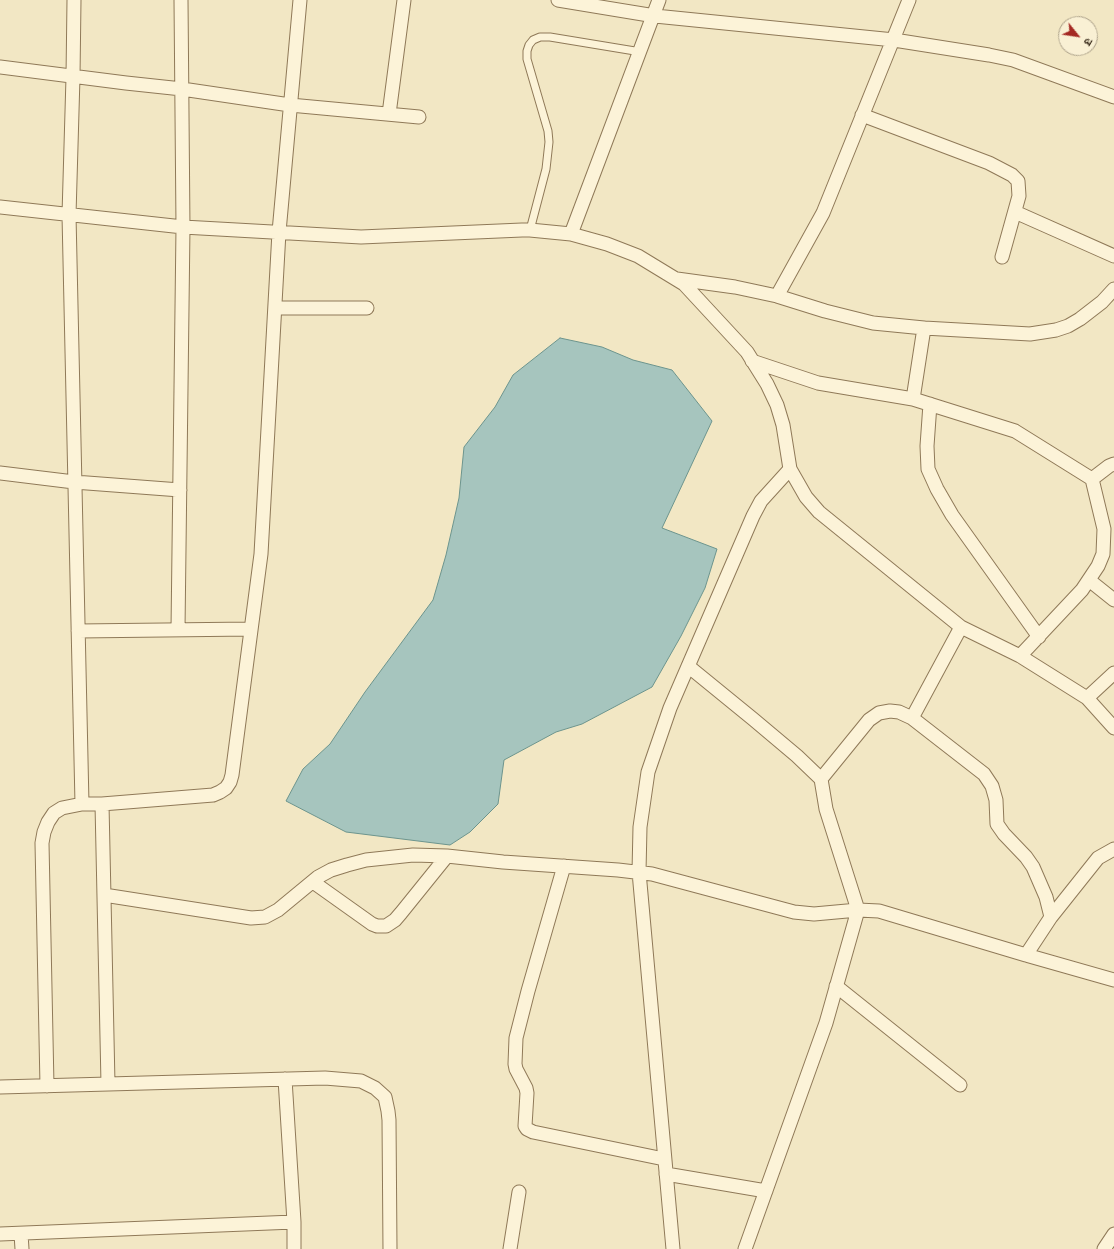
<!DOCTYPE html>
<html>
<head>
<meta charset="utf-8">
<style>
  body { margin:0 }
  #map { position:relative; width:1114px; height:1249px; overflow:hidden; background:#f2e7c4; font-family:Spectral,"Noto Sans Devanagari",serif }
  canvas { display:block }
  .north { position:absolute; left:1058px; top:16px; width:40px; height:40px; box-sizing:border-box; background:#f9f0d4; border:1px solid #aea38b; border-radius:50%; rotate:120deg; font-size:11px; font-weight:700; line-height:16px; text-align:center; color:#3d2f1e }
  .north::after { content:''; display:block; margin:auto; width:14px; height:18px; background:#a42923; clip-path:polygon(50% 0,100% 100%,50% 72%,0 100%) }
</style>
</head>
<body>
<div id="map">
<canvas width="1114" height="1249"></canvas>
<div class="north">उ</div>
</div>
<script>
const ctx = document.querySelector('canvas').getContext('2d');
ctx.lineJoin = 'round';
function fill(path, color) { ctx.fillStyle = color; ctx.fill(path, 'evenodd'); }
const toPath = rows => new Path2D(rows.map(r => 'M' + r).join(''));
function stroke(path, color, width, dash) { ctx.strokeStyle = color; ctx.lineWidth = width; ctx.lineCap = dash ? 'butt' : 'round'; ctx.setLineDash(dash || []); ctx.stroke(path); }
const water = toPath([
  [560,338,602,347,633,360,672,370,712,421,662,528,717,549,705,588,681,636,652,687,582,724,556,732,504,760,498,804,470,832,450,845,346,832,286,801,303,769,330,744,365,692,433,600,446,555,459,498,464,447,495,407,513,375,560,338]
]);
const service = toPath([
  [530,230,546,169,549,142,548,131,527,59,527,51,529,45,533,40,540,37,550,37,641,52]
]);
const minor = toPath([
  [74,0,73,77,69,215,82,804],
  [558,0,655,16,894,40,989,55,1013,60,1114,97],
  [0,67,126,83,182,89,290,105,419,117],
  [389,114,404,0],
  [862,115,989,163,1012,175,1018,181,1019,196,1002,257],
  [0,207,183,227,361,237,522,230,530,230,571,234,607,244,638,256,684,284,747,352,767,384,777,405,783,425,790,469,806,497,819,512,961,627,1020,656,1087,698,1114,728],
  [1015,212,1114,256],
  [571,234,659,0],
  [677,279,735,287,777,296,825,311,873,323,924,328,1030,334,1056,330,1068,326,1080,319,1102,302,1114,289],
  [777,296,823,213,909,0],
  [275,308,367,308],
  [752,361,818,383,913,399,1015,431,1092,479],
  [913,399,924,328],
  [930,404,927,446,928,469,937,489,952,515,1039,637],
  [0,473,74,482,180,490],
  [1089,580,1114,600],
  [178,630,183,227,181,0],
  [78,631,251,629],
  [1020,656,1082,590,1098,566,1103,554,1104,529,1092,479,1109,466,1114,464],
  [688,666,753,719,797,756,821,779],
  [1087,698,1114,673],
  [912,718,961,627],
  [102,804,108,1084],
  [564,866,528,991,516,1038,515,1064,516,1069,526,1088,527,1093,525,1126,527,1129,533,1132,664,1159],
  [313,882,372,924,377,926,386,926,395,920,401,913,447,856],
  [104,895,251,918,265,917,278,910,318,877,331,870,347,865,366,860,413,855,447,856,503,862,618,870,652,874,794,912,814,914,858,910,879,911,1026,955,1114,980],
  [1026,955,1051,917,1098,858,1114,849],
  [836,986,960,1085],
  [285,1079,294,1222],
  [47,1086,42,843,44,832,48,822,54,813,62,808,82,804,102,804,213,795,220,792,226,788,230,782,232,775,261,554,279,232,300,0],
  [0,1087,325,1078,361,1081,375,1088,385,1097,388,1111,389,1120,390,1249],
  [666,1174,766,1191],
  [0,1234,294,1222,294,1249],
  [21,1234,22,1249],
  [510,1249,519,1192],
  [673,1249,639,872,640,827,648,772,670,708,753,516,761,501,790,469],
  [745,1249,826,1023,858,910,826,809,821,779,869,720,879,713,890,711,899,712,912,718,984,774,992,786,996,800,997,824,1004,834,1026,857,1033,867,1046,897,1051,917],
  [1104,1249,1114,1234]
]);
fill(water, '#a6c5be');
stroke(water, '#6c948d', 1);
stroke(service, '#8f7958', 9);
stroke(minor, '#8f7958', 15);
stroke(service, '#fcf3d8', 7);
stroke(minor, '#fcf3d8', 13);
</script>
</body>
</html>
